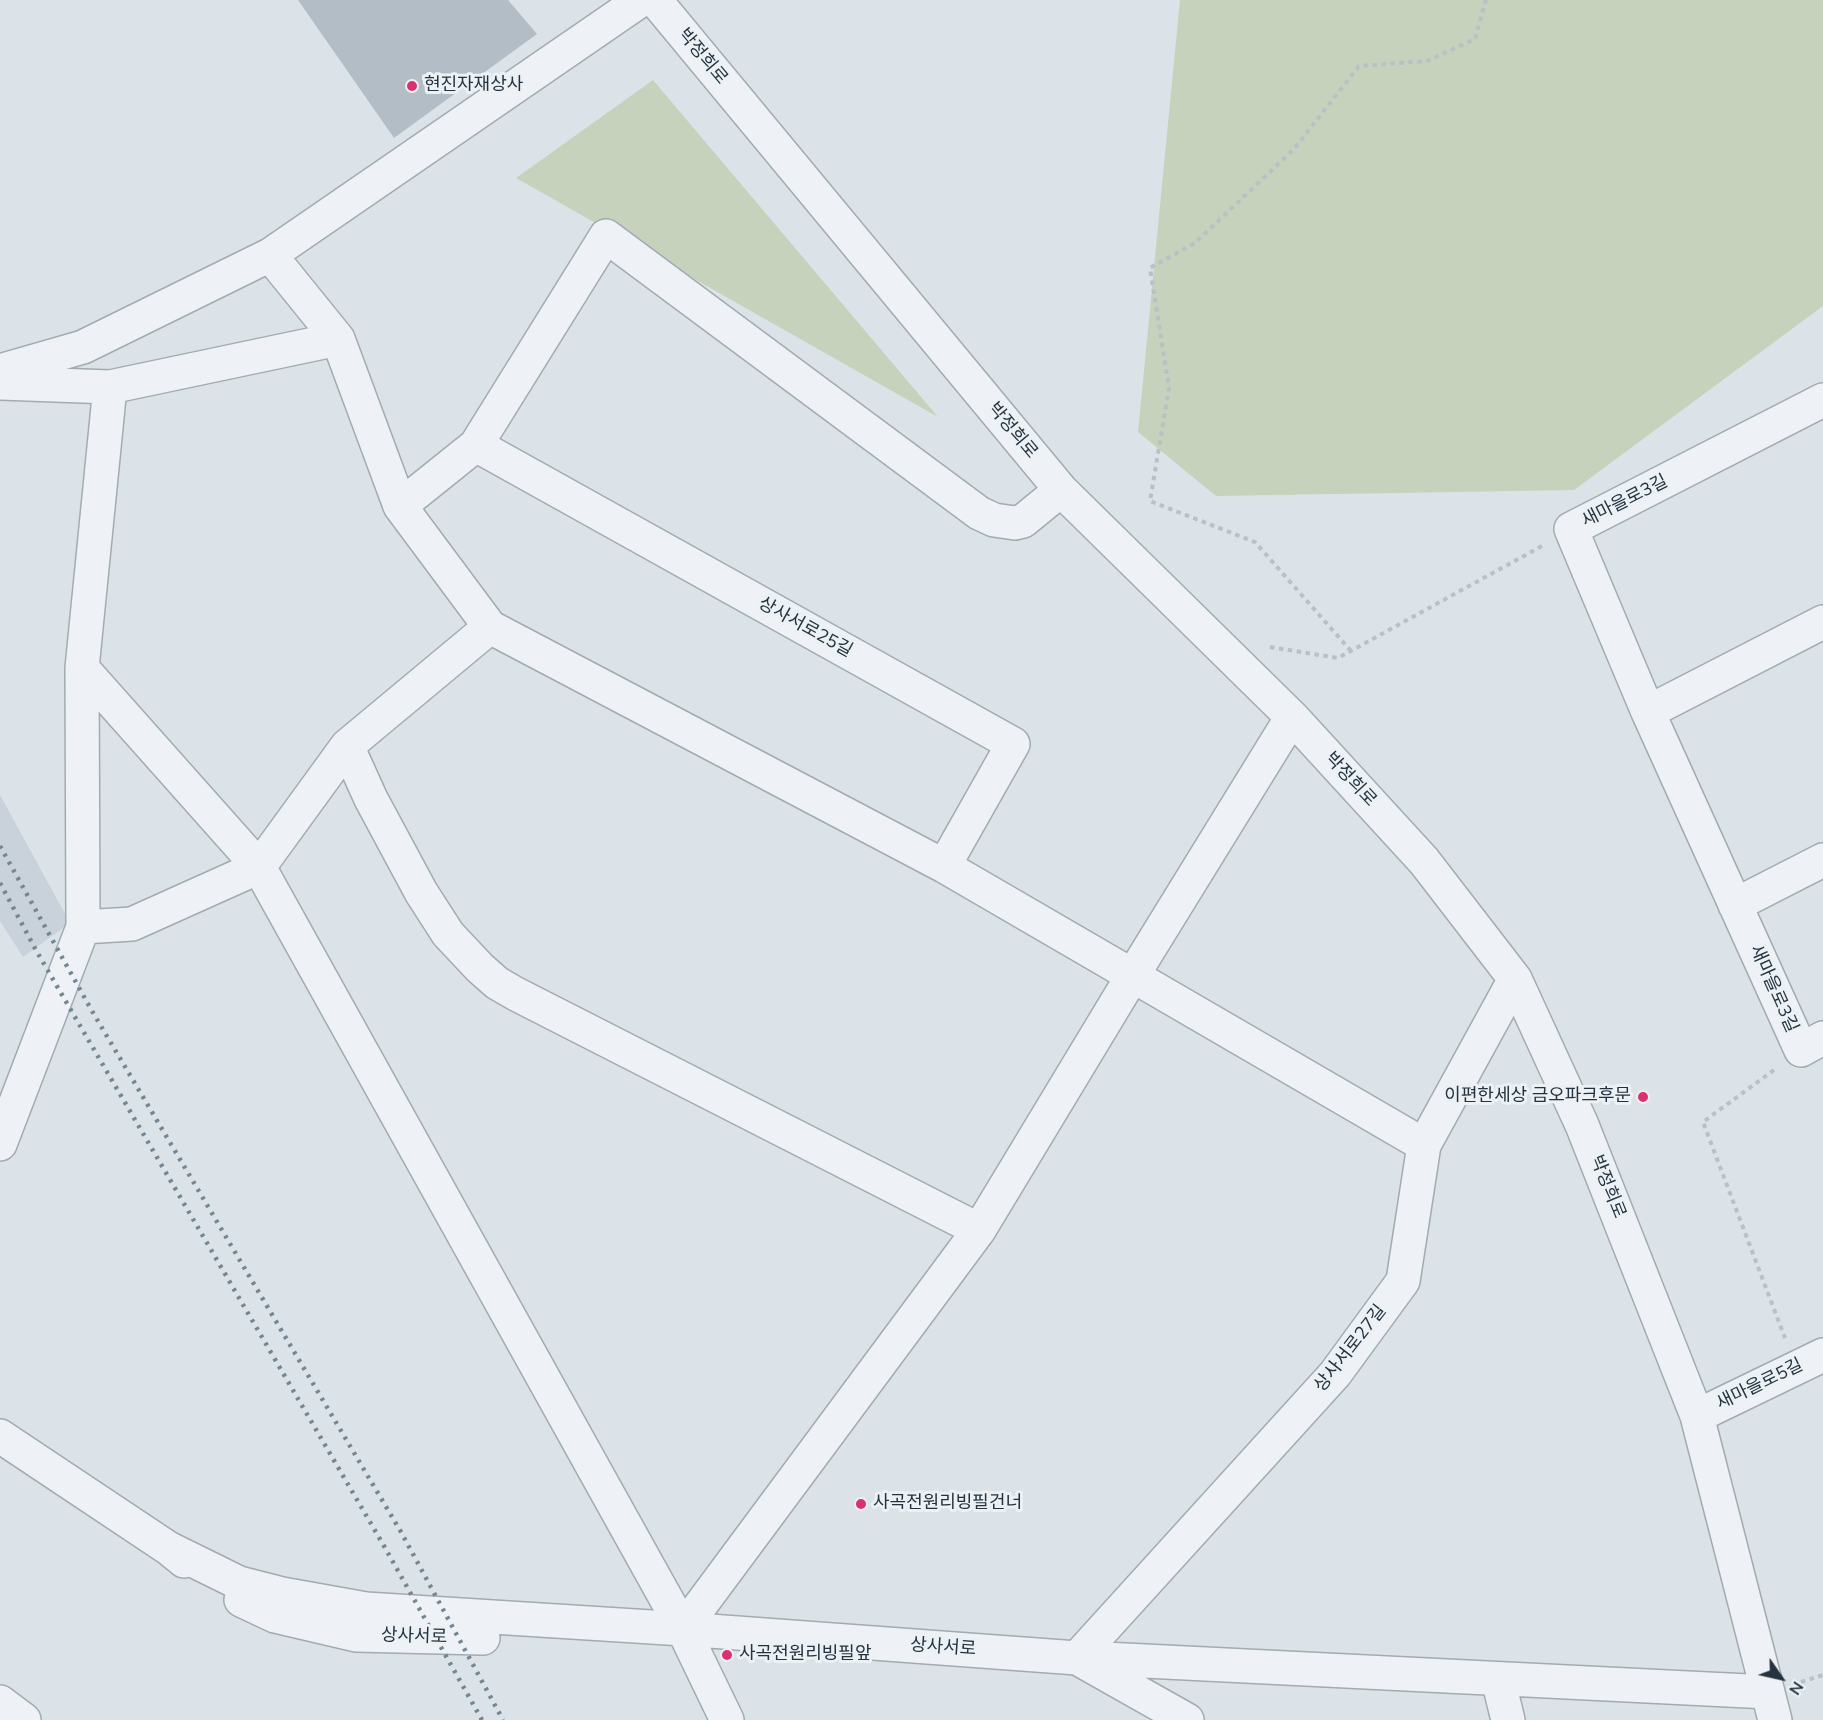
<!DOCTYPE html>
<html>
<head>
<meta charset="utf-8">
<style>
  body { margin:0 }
  #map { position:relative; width:1823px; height:1720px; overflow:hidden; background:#dbe3e8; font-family:"Nunito Sans",sans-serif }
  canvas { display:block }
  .north { position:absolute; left:1751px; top:1648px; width:60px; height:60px; -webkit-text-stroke:4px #ebf1f5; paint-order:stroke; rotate:124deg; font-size:16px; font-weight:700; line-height:24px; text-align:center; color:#24333f }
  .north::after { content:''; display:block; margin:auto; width:21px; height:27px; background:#24333f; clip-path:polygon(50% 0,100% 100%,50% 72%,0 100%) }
</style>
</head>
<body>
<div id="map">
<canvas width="1823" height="1720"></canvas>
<div class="north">N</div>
</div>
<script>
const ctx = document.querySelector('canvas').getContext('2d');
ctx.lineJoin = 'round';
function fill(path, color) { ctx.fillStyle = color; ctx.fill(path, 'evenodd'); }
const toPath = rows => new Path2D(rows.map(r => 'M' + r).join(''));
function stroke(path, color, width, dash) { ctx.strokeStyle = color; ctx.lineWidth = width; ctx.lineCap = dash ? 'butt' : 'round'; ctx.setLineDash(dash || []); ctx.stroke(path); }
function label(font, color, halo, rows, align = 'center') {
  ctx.font = font + ' "Nunito Sans","Noto Sans KR",sans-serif'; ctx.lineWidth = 6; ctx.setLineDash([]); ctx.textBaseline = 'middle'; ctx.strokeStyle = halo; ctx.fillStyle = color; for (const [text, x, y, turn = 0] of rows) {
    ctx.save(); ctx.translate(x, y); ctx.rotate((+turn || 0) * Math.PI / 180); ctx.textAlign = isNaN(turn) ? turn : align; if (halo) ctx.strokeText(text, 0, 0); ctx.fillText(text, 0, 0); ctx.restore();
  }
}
const built = toPath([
  [0,795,70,923,23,957,0,921]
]);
const green = toPath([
  [1180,0,1823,0,1823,306,1574,490,1216,496,1138,432],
  [653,80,938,417,516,178]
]);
const building = toPath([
  [298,0,508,0,537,34,394,138]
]);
const path = toPath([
  [1270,647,1338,658,1542,546],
  [1351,651,1255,542,1150,501,1169,388,1150,268,1195,243,1294,149,1359,66,1427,61,1475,39,1486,0],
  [1774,1070,1703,1122,1785,1338],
  [1801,1682,1823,1675]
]);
const minor = toPath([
  [655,0,1061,490,1292,717,1424,861,1515,979,1582,1125,1697,1416,1775,1720],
  [338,339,400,506,490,627,944,866,1424,1145],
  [0,371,83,347,270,255,641,0],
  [0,383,110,387,82,668,83,927,0,1144],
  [110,387,338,339,270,255],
  [1823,400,1571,529,1648,712,1801,1050,1823,1038],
  [476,445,606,236,979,513,994,520,1015,523,1023,521,1061,490],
  [400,506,476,445,1013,744,944,866],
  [490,627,347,746,371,799,421,892,448,934,480,968,497,983,516,994,979,1230],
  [82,668,259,867,683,1629,727,1720],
  [1648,712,1823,622],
  [1735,905,1823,860],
  [83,927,132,924,259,867,347,746],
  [1697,1416,1823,1355],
  [0,1436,168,1548,184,1561],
  [168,1548,239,1583,282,1594,366,1609,683,1629,1077,1658,1187,1720],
  [241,1600,275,1616,356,1635,483,1638],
  [683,1629,979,1230,1133,975,1292,717],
  [1077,1658,1335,1374,1403,1281,1424,1145,1515,979],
  [1085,1658,1768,1692],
  [1498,1679,1508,1720],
  [0,1702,24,1720]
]);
const rail = toPath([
  [0,846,92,1011,401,1532,503,1720],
  [0,883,37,952,384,1546,482,1720]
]);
const markers = [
  [412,86,6,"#dc316f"],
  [1643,1097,6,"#dc316f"],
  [861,1504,6,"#dc316f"],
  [727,1655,6,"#dc316f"]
];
const streetNames = [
  ["박정희로",702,57,50],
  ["박정희로",1012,431,50],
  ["새마을로3길",1625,502,-27],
  ["상사서로25길",805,628,29],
  ["박정희로",1350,780,47],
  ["새마을로3길",1773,989,66],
  ["박정희로",1607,1187,68],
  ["상사서로27길",1351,1349,-52],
  ["새마을로5길",1760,1385,-26],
  ["상사서로",414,1637,2],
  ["상사서로",943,1648,4]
];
const poiNames = [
  ["현진자재상사",424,86],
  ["이편한세상 금오파크후문",1631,1097,"right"],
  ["사곡전원리빙필건너",873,1504],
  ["사곡전원리빙필앞",739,1655]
];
fill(built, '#c9d2da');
fill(green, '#c6d2bc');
fill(building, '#b2bdc5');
stroke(minor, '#a0abb2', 36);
stroke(path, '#b9c0c6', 4, [4.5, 4.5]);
stroke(minor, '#eef2f6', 33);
stroke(rail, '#738693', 4.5, [3, 6]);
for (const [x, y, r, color] of markers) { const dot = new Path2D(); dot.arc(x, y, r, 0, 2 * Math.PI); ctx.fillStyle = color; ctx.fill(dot); stroke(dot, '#ebf1f5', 2); }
label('18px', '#24333f', '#ebf1f5', streetNames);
label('18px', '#24333f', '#ebf1f5', poiNames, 'left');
</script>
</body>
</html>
